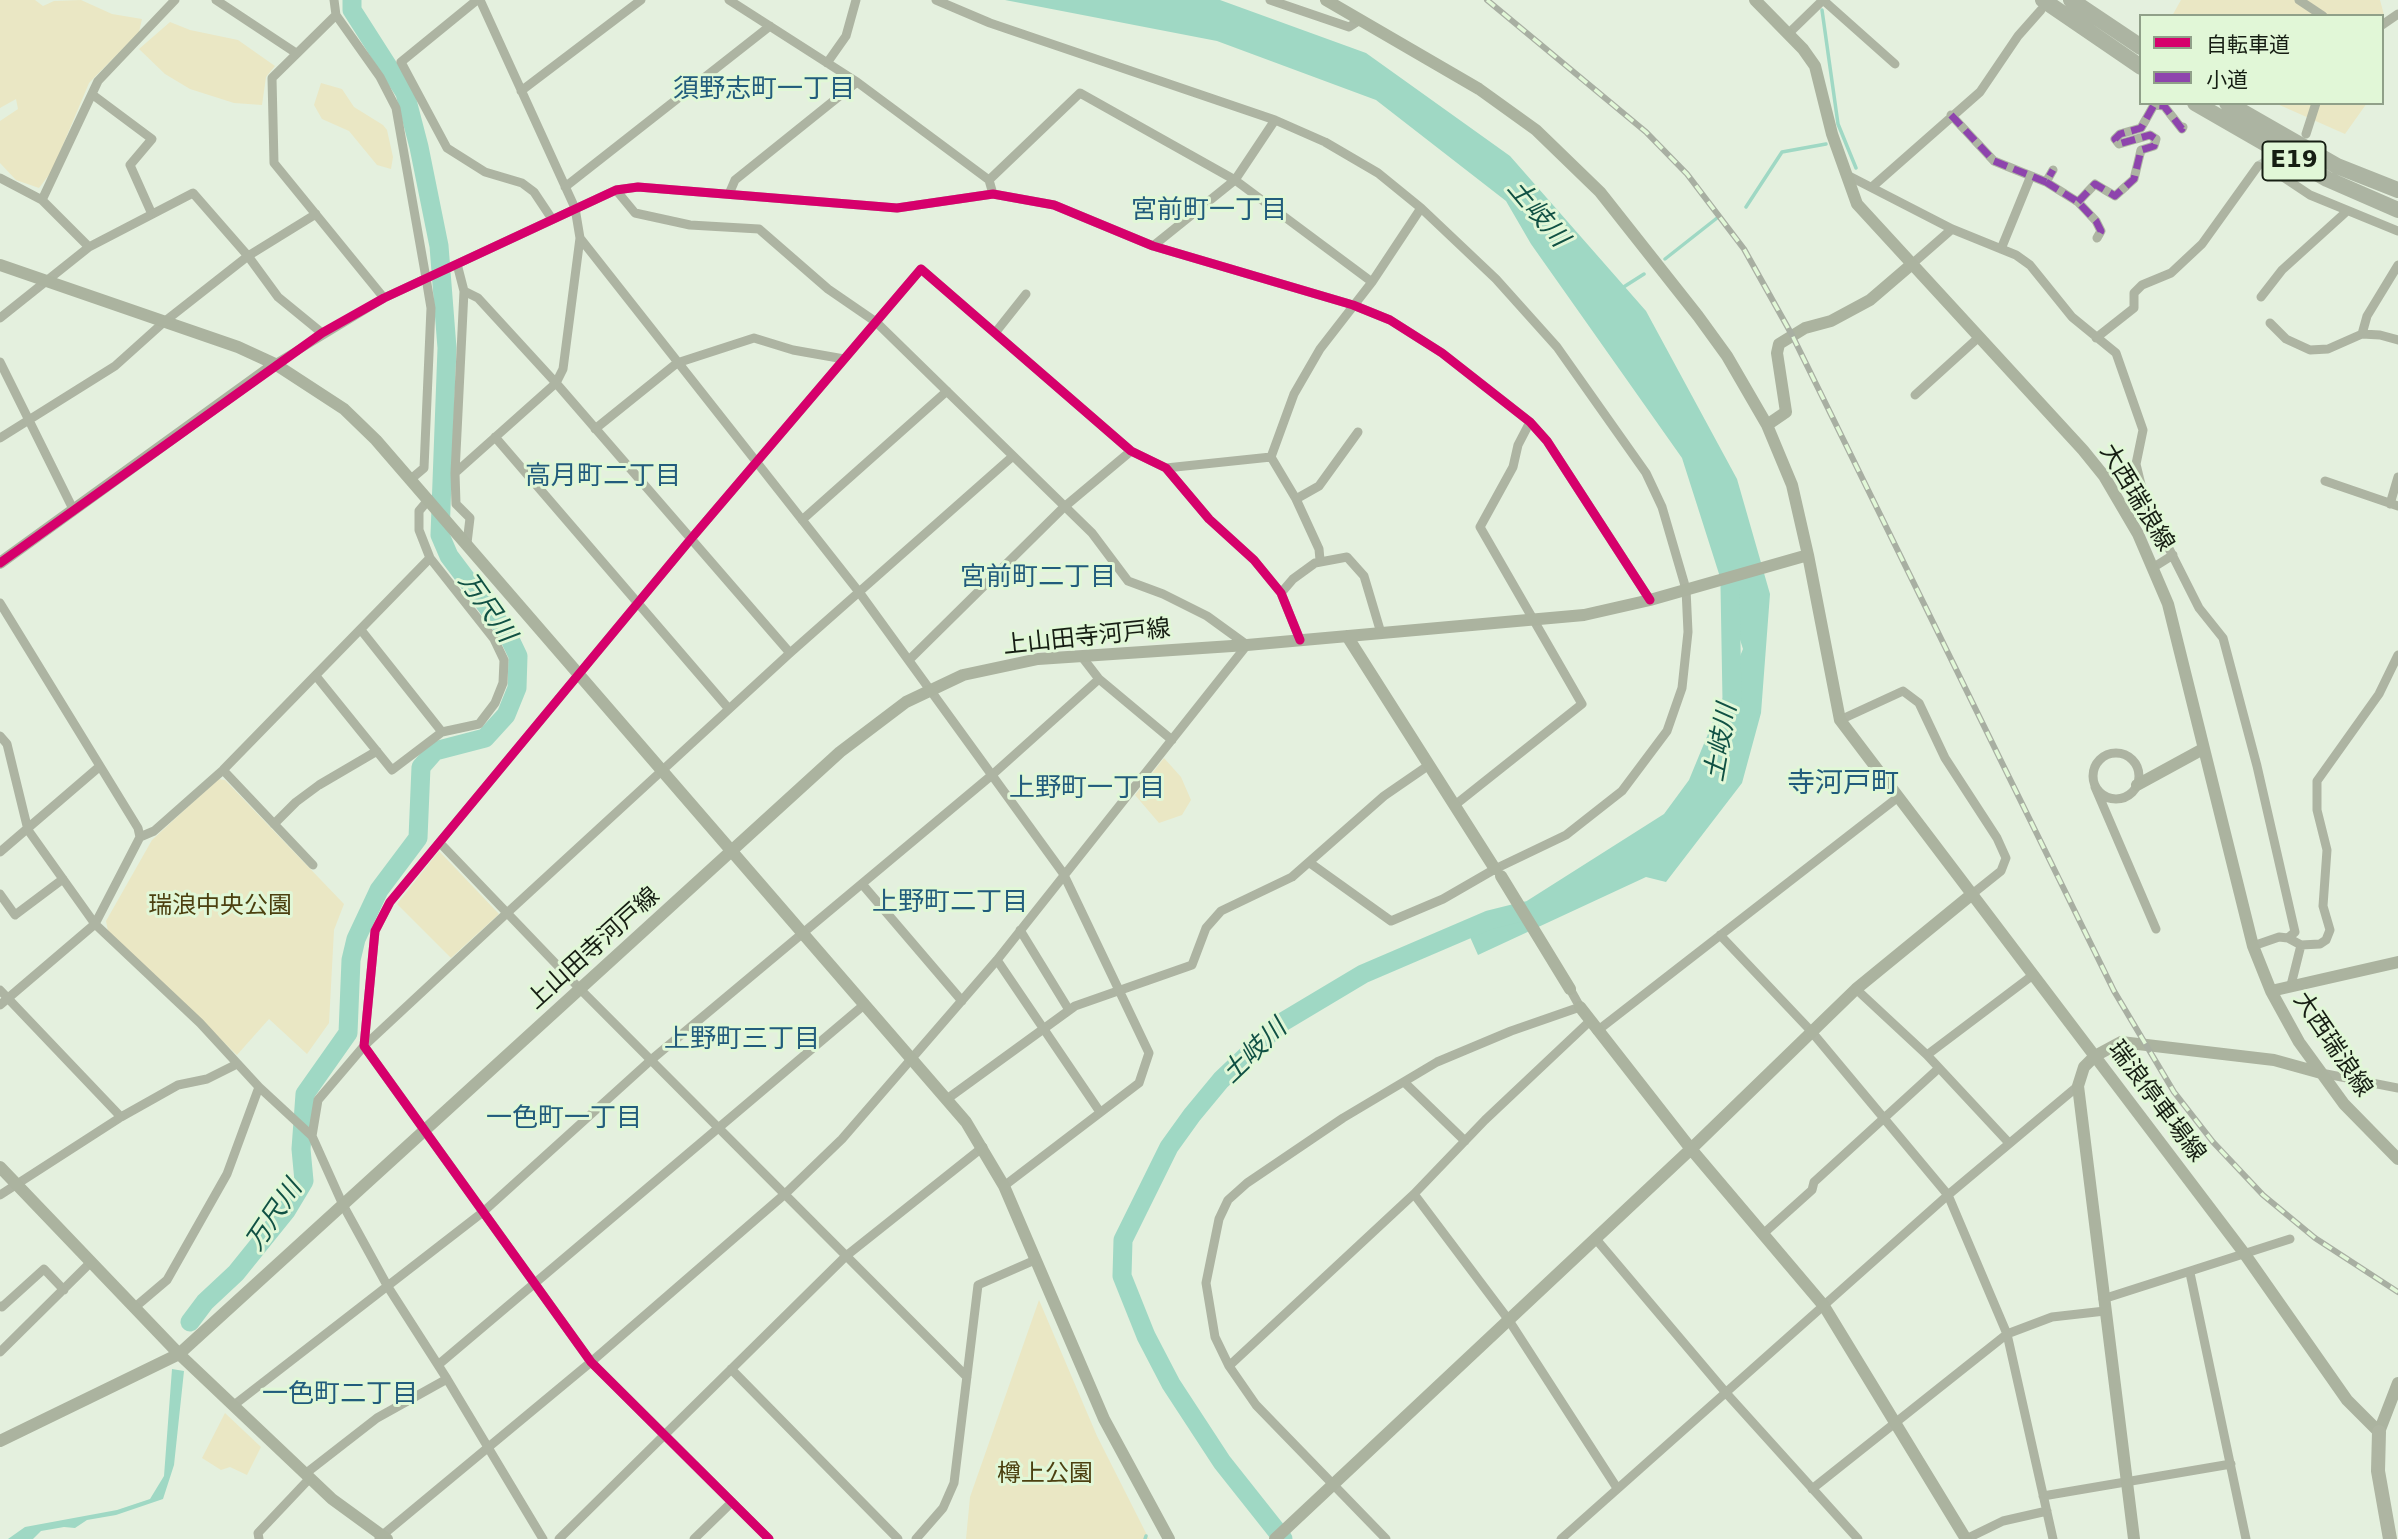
<!DOCTYPE html>
<html>
<head>
<meta charset="utf-8">
<style>
  body { margin:0 }
  #map { position:relative; width:2398px; height:1539px; overflow:hidden; background:#e4f0de; font-family:"DejaVu Sans","Noto Sans JP",sans-serif }
  canvas { display:block }
  .legend { position:absolute; left:2139px; top:14px; width:245px; height:91px; box-sizing:border-box; background:#e1f7d7; border:2px solid #90a089; margin:0; padding:9px 12px; list-style:none; font-size:21px; color:#161e13 }
  .legend li { display:flex; align-items:center; gap:14px; height:35px }
  .legend b { width:35px; border:2px solid #90a089 }
</style>
</head>
<body>
<div id="map">
<canvas width="2398" height="1539"></canvas>
<ul class="legend">
<li><b style="height:9px;background:#d6006c"></b>自転車道</li>
<li><b style="height:9px;background:#8e44ad"></b>小道</li>
</ul>
</div>
<script>
const ctx = document.querySelector('canvas').getContext('2d');
ctx.lineJoin = 'round';
function fill(path, color) { ctx.fillStyle = color; ctx.fill(path, 'evenodd'); }
const toPath = rows => new Path2D(rows.map(r => 'M' + r).join(''));
function stroke(path, color, width, dash) { ctx.strokeStyle = color; ctx.lineWidth = width; ctx.lineCap = dash ? 'butt' : 'round'; ctx.setLineDash(dash || []); ctx.stroke(path); }
function label(font, color, halo, rows, align = 'center') {
  ctx.font = font + ' "DejaVu Sans","Noto Sans JP",sans-serif'; ctx.lineWidth = 6; ctx.setLineDash([]); ctx.textBaseline = 'middle'; ctx.strokeStyle = halo; ctx.fillStyle = color; for (const [text, x, y, turn = 0] of rows) {
    ctx.save(); ctx.translate(x, y); ctx.rotate((+turn || 0) * Math.PI / 180); ctx.textAlign = isNaN(turn) ? turn : align; if (halo) ctx.strokeText(text, 0, 0); ctx.fillText(text, 0, 0); ctx.restore();
  }
}
const green = toPath([
  [0,0,35,0,43,6,54,1,81,0,112,14,142,19,139,32,89,83,52,171,39,188,16,180,0,163,0,121,18,109,16,99,0,108],
  [2181,0,2380,0,2384,15,2383,81,2382,16,2172,16],
  [170,22,190,30,238,40,275,66,266,77,262,105,234,103,190,89,165,74,139,49],
  [321,83,342,89,354,107,383,125,387,130,393,157,391,169,377,165,349,131,322,119,314,105],
  [2275,103,2367,103,2345,134],
  [1164,758,1181,777,1191,800,1182,815,1159,823,1135,795],
  [218,779,225,780,344,904,334,930,329,1023,307,1054,269,1019,237,1055,108,931,106,921,152,840],
  [439,851,499,914,451,958,397,904],
  [1039,1300,1097,1436,1149,1539,966,1539,970,1497],
  [225,1413,261,1447,247,1475,230,1467,221,1470,202,1458]
]);
const water = toPath([
  [1005,0,1220,0,1366,53,1510,156,1646,311,1737,479,1770,594,1761,713,1742,783,1666,882,1646,877,1478,955,1470,937,1664,814,1689,780,1743,649,1682,458,1531,244,1506,201,1376,100,1217,41],
  [172,1369,184,1371,174,1465,163,1499,116,1515,87,1520,75,1528,64,1527,41,1531,33,1539,8,1539,25,1527,117,1510,150,1499,164,1476]
]);
const stream = toPath([
  [1822,10,1838,124,1856,168],
  [1746,207,1782,152,1826,144],
  [1665,259,1717,218],
  [1622,288,1644,274],
  [1145,1539,1146,1536]
]);
const river = toPath([
  [1730,586,1732,700],
  [190,1322,205,1302,236,1273,286,1211,304,1181,301,1149,305,1094,348,1033,351,960,356,939,379,890,418,838,421,767,435,751,485,738,506,715,517,688,518,656,507,633,449,556,440,535,447,348,439,246,419,147,405,93,352,10,352,0],
  [1283,1539,1222,1462,1171,1384,1146,1336,1122,1276,1123,1240,1169,1147,1192,1115,1221,1080,1281,1023,1363,974,1489,920,1525,911]
]);
const streetTunnel = toPath([
  [2258,166,2282,151]
]);
const street = toPath([
  [216,0,296,53],
  [334,0,336,15,380,77,396,108,426,278,431,308,424,468,411,479],
  [477,0,401,62,447,148,485,172,522,183,534,192,552,219],
  [729,0,857,82,989,180,993,194],
  [936,0,990,23,1275,120,1325,142,1378,173,1421,208,1496,279,1557,347,1646,473,1662,507,1686,589,1688,632,1682,688,1667,731,1622,791,1566,835,1495,869,1443,899,1391,921,1310,863],
  [1270,0,1349,27,1360,20],
  [2299,0,2323,16],
  [336,15,272,78,274,163,384,298],
  [2382,25,2398,14],
  [1788,34,1823,0,1895,64],
  [827,63,846,36,856,0],
  [521,91,641,0],
  [93,95,152,139,130,165,151,212],
  [1951,115,1994,161,2046,182,2053,170],
  [2306,134,2316,103],
  [2271,169,2310,195,2398,231],
  [1847,175,1952,229,2016,255,2030,265,2072,317,2116,353,2143,430,2136,464,2145,501,2199,608,2223,638,2257,766,2295,932,2288,938,2301,945,2320,944,2326,940,2330,930,2323,906,2327,850,2317,810,2317,781,2379,694,2398,655],
  [0,178,42,200,89,247],
  [989,180,1080,93,1235,180,1372,282],
  [2046,182,2078,202,2096,221,2101,231,2097,238],
  [565,187,770,26],
  [1872,187,1980,92,2018,36,2041,10],
  [729,194,735,180,857,82],
  [42,200,98,81,175,0],
  [2078,202,2095,184,2115,196,2134,179,2141,150,2154,146,2156,139,2150,135,2119,144,2115,139,2120,134,2141,128,2154,105,2164,106,2182,129,2183,127],
  [580,238,859,592,1063,873,1149,1053,1139,1083,1004,1186],
  [1153,246,1235,180,1275,120],
  [2001,249,2030,178],
  [1912,264,1952,229],
  [2398,265,2367,316,2362,334,2380,335,2398,340],
  [464,291,478,298,556,383,790,653],
  [2261,297,2282,270,2346,212],
  [0,318,89,247,193,193,248,256,278,297,322,333],
  [2270,323,2286,339,2310,350,2328,349,2362,334],
  [995,333,1026,294],
  [2096,338,2134,308,2134,293,2142,285,2171,273,2202,244,2258,166],
  [0,362,73,509],
  [275,364,384,298,616,190,638,187,897,208,993,194,1054,205,1153,246,1353,305,1390,320,1442,353,1530,422,1547,441,1650,600],
  [1915,395,1979,337],
  [595,429,677,363,754,338,793,350,844,359],
  [495,437,729,709],
  [0,438,115,366,164,322,248,256,316,214],
  [1271,457,1294,394,1320,349,1372,282,1421,208],
  [1271,457,1296,499,1319,549,1320,560],
  [1166,468,1271,457],
  [455,473,464,291,457,264],
  [2325,481,2398,506],
  [1296,499,1319,486,1358,432],
  [2390,504,2398,477],
  [802,520,947,391],
  [467,543,470,518,456,504,455,473,556,383,563,369,580,238,575,208,480,0],
  [2154,567,2173,555],
  [1281,593,1293,579,1315,563,1347,557,1364,576,1381,633],
  [0,603,138,828,140,837],
  [361,630,442,732],
  [909,660,1063,508,1131,451],
  [316,676,392,770,442,732,479,724,495,703,503,683,504,660,494,639,430,558],
  [1099,679,1172,740],
  [1840,720,1903,691,1919,703,1945,758,1997,838,2006,858,2001,871,1971,895],
  [0,736,7,744,28,830,95,924,200,1023,259,1087,227,1174,167,1280,134,1308],
  '2093 776a23 23 0 1 1 46 0a23 23 0 1 1-46 0Z',
  [223,770,313,865],
  [2095,787,2156,929],
  [1455,805,1582,704,1480,527,1513,467,1518,445,1530,422],
  [274,824,296,802,319,785,377,751],
  [440,843,581,990,967,1377],
  [0,852,99,767],
  [862,884,962,1001],
  [0,894,15,915,63,879],
  [1020,930,1069,1010],
  [1720,935,1811,1031,1948,1195,2007,1334,2053,1539],
  [2253,946,2279,937,2288,938],
  [997,960,1100,1112],
  [2291,985,2301,945],
  [1856,989,1927,1055,2009,1143],
  [0,990,121,1117],
  [0,1005,95,924,140,837,154,831,223,770,430,558,419,530,419,511,429,499],
  [1597,1031,1897,798],
  [1927,1055,2033,975],
  [2321,1073,2398,1088],
  [1404,1082,1465,1141],
  [259,1087,312,1136],
  [947,1099,1075,1006,1192,965,1206,928,1221,911,1292,877,1384,796,1429,765],
  [1414,1194,1508,1319,1617,1488],
  [0,1195,121,1117,178,1085,207,1079,237,1064],
  [1763,1234,1812,1190,1814,1182,1939,1068],
  [1595,1238,1727,1394,1858,1539],
  [2190,1273,2246,1539],
  [2103,1299,2290,1239],
  [0,1306,2,1307,44,1269,64,1290],
  [0,1352,90,1263],
  [438,1365,865,1004],
  [1229,1366,1414,1194,1485,1120,1590,1021],
  [731,1369,898,1539],
  [234,1405,483,1212,651,1060,992,775,1099,679,1082,657],
  [305,1474,377,1418,447,1379],
  [1812,1489,2007,1334,2052,1317,2105,1311],
  [2043,1496,2231,1464],
  [379,1538,591,1362,785,1194,842,1139,997,960,1247,645,1207,616,1163,594,1128,581,1092,533,876,322,828,289,759,229,690,225,635,213,616,190],
  [259,1539,258,1533,310,1478],
  [543,1539,447,1379,388,1287,343,1205,312,1136,318,1100,364,1046,507,913,790,653,1013,456],
  [559,1539,846,1256,983,1147],
  [694,1539,732,1502],
  [769,1539,591,1362,364,1046,375,931,390,902,690,540,921,269,1131,451,1166,468,1209,519,1254,560,1281,593,1300,640],
  [916,1539,943,1508,954,1483,978,1285,1035,1260],
  [1386,1539,1256,1405,1229,1366,1215,1337,1206,1283,1219,1219,1228,1200,1247,1183,1343,1118,1437,1062,1511,1031,1580,1007,1570,989],
  [1561,1539,1948,1195,2078,1086],
  [1966,1539,2003,1521,2047,1511]
]);
const secondary = toPath([
  [1755,0,1803,49,1815,66,1832,134,1857,204,2083,450,2104,476,2138,534,2168,604,2253,946,2271,991,2299,1042,2344,1104,2398,1159],
  [0,265,238,347,275,364,344,409,376,440,966,1122,1004,1186,1104,1419,1169,1539],
  [1767,425,1786,412,1777,353,1779,344,1805,328,1831,321,1870,300,1912,264],
  [1808,555,1840,720,2244,1253,2347,1400,2379,1432,2398,1383],
  [0,563,275,364],
  [1347,636,1495,869],
  [2137,785,2203,749],
  [1501,876,1570,989],
  [2271,991,2398,962],
  [1580,1007,1691,1149,1824,1306,1966,1539],
  [0,1167,179,1354,332,1499,387,1539],
  [0,1441,179,1354,840,752,906,702,963,675,1038,659,1247,645,1584,615,1650,600,1808,555,1792,485,1767,425,1727,356,1698,316,1600,192,1536,130,1479,89,1326,0],
  [1275,1539,1691,1149,1856,989,1971,895],
  [2134,1539,2078,1086,2084,1067,2095,1056,2121,1042,2274,1060,2321,1073]
]);
const primary = toPath([
  [2379,1432,2378,1471,2390,1539]
]);
const highway = toPath([
  [2043,0,2141,67],
  [2071,0,2141,47],
  [2195,103,2327,179,2398,210],
  [2227,103,2337,166,2398,190]
]);
const rail = toPath([
  [1487,0,1646,132,1687,174,1744,249,1792,335,2114,991,2174,1092,2213,1142,2263,1195,2315,1238,2398,1292]
]);
const quiet = toPath([
  [1951,115,1994,161,2046,182,2053,170],
  [2046,182,2078,202,2096,221,2101,231,2097,238],
  [2078,202,2095,184,2115,196,2134,179,2141,150,2154,146,2156,139,2150,135,2119,144,2115,139,2120,134,2141,128,2154,105,2164,106,2182,129,2183,127]
]);
const cycleway = toPath([
  [0,563,322,333,384,298,616,190,638,187,897,208,993,194,1054,205,1153,246,1353,305,1390,320,1442,353,1530,422,1547,441,1650,600],
  [769,1539,591,1362,364,1046,375,931,390,902,690,540,921,269,1131,451,1166,468,1209,519,1254,560,1281,593,1300,640]
]);
const shields = [
  [2294,161,63]
];
const shieldNames = [
  ["E19",2294,161]
];
const streetNames = [
  ["大西瑞浪線",2136,498,59],
  ["上山田寺河戸線",1087,638,-6],
  ["上山田寺河戸線",594,949,-42],
  ["大西瑞浪線",2332,1045,56],
  ["瑞浪停車場線",2156,1102,53]
];
const parkNames = [
  ["瑞浪中央公園",220,907],
  ["樽上公園",1045,1475]
];
const neighbourhoodNames = [
  ["須野志町一丁目",764,90],
  ["宮前町一丁目",1209,211],
  ["高月町二丁目",603,477],
  ["宮前町二丁目",1038,578],
  ["上野町一丁目",1087,789],
  ["上野町二丁目",950,903],
  ["上野町三丁目",742,1040],
  ["一色町一丁目",564,1119],
  ["一色町二丁目",340,1395]
];
const waterNames = [
  ["土岐川",1537,214,50],
  ["万尺川",486,608,55],
  ["土岐川",1722,743,-80],
  ["土岐川",1255,1052,-44],
  ["万尺川",275,1216,-56]
];
const quarterNames = [
  ["寺河戸町",1843,785]
];
fill(green, '#eae7c4');
fill(water, '#9fd8c4');
stroke(stream, '#9fd8c4', 3.5);
stroke(river, '#9fd8c4', 19);
stroke(streetTunnel, '#c5d0c0', 9, [9, 4.5]);
stroke(street, '#adb4a2', 9);
stroke(secondary, '#abb39f', 12);
stroke(primary, '#aeb5a2', 14);
stroke(highway, '#acb4a2', 16);
stroke(rail, '#a8afa2', 6);
stroke(rail, '#e1f7d7', 3.5, [10]);
stroke(quiet, '#8e44ad', 7, [14, 7]);
stroke(cycleway, '#d6006c', 9);
for (const [x, y, w] of shields) { const box = new Path2D(); box.roundRect(x - w / 2, y - 19.5, w, 39, 5); ctx.fillStyle = '#e1f7d7'; ctx.fill(box); stroke(box, '#161e13', 2); }
label('bold 23px', '#161e13', null, shieldNames);
label('24px', '#161e13', '#e1f7d7', streetNames);
label('24px', '#4c4010', '#e1f7d7', parkNames);
label('26px', '#215c7c', '#e1f7d7', neighbourhoodNames);
label('italic 26px', '#105144', '#e1f7d7', waterNames);
label('28px', '#215c7c', '#e1f7d7', quarterNames);
</script>
</body>
</html>
